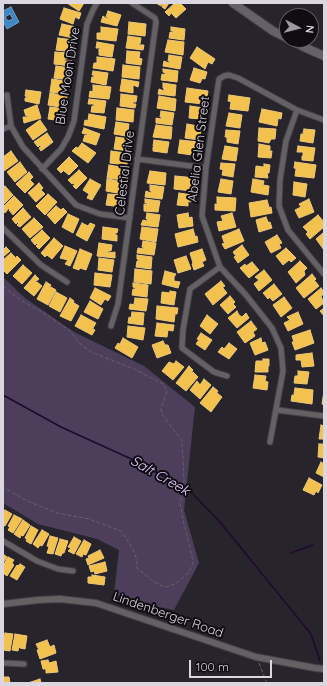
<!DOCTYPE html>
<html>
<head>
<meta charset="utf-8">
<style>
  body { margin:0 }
  #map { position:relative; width:327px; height:686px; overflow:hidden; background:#28242c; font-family:Quicksand,sans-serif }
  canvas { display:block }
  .frame { position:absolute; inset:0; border:4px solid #dbd6e0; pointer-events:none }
  .north { position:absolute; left:279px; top:8px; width:40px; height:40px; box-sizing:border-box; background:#0f0c12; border:1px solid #615d64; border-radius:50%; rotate:97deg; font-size:11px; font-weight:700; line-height:16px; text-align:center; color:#dbd6e0 }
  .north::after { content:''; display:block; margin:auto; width:14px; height:18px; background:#9c98a1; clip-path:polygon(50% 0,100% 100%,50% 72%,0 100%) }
  .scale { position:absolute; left:189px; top:660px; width:83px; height:18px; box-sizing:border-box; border:2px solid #dbd6e0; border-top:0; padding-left:5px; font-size:12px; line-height:14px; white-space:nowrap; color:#dbd6e0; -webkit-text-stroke:3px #0f0c12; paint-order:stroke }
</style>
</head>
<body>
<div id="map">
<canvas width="327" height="686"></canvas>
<div class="frame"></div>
<div class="north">N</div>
<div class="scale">100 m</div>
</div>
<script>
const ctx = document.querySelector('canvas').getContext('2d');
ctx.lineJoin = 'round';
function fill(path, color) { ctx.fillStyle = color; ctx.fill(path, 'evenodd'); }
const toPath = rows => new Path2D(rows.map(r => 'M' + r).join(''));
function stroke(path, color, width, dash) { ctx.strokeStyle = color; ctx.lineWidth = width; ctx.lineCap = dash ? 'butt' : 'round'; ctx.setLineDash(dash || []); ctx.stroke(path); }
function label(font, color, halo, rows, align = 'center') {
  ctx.font = font + ' Quicksand,sans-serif'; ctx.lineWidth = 4; ctx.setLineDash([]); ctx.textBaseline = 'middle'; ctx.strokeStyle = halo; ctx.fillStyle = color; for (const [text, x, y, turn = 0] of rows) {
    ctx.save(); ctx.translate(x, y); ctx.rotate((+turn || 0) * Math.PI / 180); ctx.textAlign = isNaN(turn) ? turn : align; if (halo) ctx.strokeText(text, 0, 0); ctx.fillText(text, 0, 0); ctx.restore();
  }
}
const green = toPath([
  [3,277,25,298,74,332,144,366,195,407,184,510,199,563,174,610,149,605,114,594,119,550,97,539,38,524,3,503]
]);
const homes = toPath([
  [67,3,84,3,79,11,67,3],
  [156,3,169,3,165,9,162,7,163,5,162,4,161,6,156,3],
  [175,3,180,3,186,9,176,18,172,14,172,12,169,16,165,12,175,3],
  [64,8,81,13,79,19,75,17,73,24,60,19,64,8],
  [108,11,121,15,117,26,101,22,103,16,107,19,108,17,106,17,108,11],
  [129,22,146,24,145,36,128,34,129,22],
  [62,24,76,27,75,33,73,33,72,34,75,35,74,38,59,35,62,24],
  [101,27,118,29,116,41,97,39,97,33,101,33,101,27],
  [171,27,185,29,184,40,169,38,170,32,173,33,173,31,171,31,171,27],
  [128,36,141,38,140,44,139,44,138,45,144,45,143,50,126,48,128,36],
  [58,38,74,40,73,52,56,50,58,38],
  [168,40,184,42,183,55,165,52,168,40],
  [97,42,114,45,112,57,99,55,99,49,101,49,101,48,96,48,97,42],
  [197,47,215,59,212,64,208,62,205,69,190,58,197,47],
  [127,51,140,52,139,58,142,59,141,65,126,63,127,51],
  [55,52,68,53,67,59,65,59,64,61,72,61,71,66,54,64,55,52],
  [169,55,182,57,180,69,163,66,164,61,169,63,170,61,168,61,169,55],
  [97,57,115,59,113,71,93,68,94,63,98,63,97,63,97,57],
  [123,65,140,67,139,79,122,77,123,65],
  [56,66,71,68,69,80,54,78,56,66],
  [194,68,207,72,205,79,200,78,202,79,200,83,190,80,194,68],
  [163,69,178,71,177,82,161,80,162,74,165,75,165,73,163,72,163,69],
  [93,71,108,73,106,85,91,82,92,77,94,77,94,75,92,75,93,71],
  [52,79,65,81,64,87,63,87,62,89,68,89,67,94,50,92,52,79],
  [122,79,139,82,138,87,133,85,133,93,120,91,122,79],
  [163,83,176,85,175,96,158,94,159,89,164,91,164,89,163,88,163,83],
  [93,85,111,87,109,99,89,97,90,91,94,92,93,91,93,85],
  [187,88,208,91,207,97,203,96,204,97,203,104,185,102,187,88],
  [26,90,41,92,39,104,25,101,25,98,27,98,27,97,25,96,26,90],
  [50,93,67,96,65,108,48,105,50,93],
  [121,94,137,96,136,102,133,102,133,104,136,104,135,108,120,106,121,94],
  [229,95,250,98,248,111,230,109,231,102,232,102,228,101,229,95],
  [159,96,176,99,175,111,157,108,159,96],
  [89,99,106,101,104,113,91,112,92,106,94,106,94,104,88,104,89,99],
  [37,105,41,118,24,123,23,117,28,117,28,115,26,116,24,110,37,105],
  [190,106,204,108,203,115,199,114,201,115,200,119,189,118,190,106],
  [50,107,65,109,64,116,62,115,62,117,64,117,63,121,48,119,50,107],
  [117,108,134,110,133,122,116,120,117,108],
  [262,109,282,113,281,119,277,118,278,119,277,126,259,122,262,109],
  [161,111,174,113,172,125,156,123,156,118,161,119,162,117,160,117,161,111],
  [229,113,242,115,240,128,226,126,229,113],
  [89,114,106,117,104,129,84,125,85,120,89,121,88,120,89,114],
  [40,120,47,130,33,140,26,130,40,120],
  [116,122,129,124,128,131,125,130,125,132,132,131,132,137,114,134,116,122],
  [187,124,198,126,198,131,201,131,199,140,185,138,187,124],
  [156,125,172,127,171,139,153,137,156,125],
  [84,128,100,134,96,145,83,141,85,135,88,135,86,133,85,134,82,133,84,128],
  [259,128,276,129,275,139,271,139,269,143,258,141,259,128],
  [304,129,315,130,313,143,300,141,301,134,305,134,303,133,304,129],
  [226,130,240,131,238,144,227,142,227,137,229,137,225,137,226,130],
  [47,133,53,142,41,151,39,148,41,147,40,145,38,147,34,142,47,133],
  [116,137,130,139,130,144,127,143,127,145,130,145,129,151,114,149,116,137],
  [154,140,169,142,167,153,153,151,153,147,155,146,153,146,154,140],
  [180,140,199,142,198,149,196,150,200,150,199,156,178,153,180,140],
  [82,143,96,153,88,163,72,151,76,147,79,149,78,148,82,143],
  [259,144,270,146,270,150,268,151,272,151,271,158,258,157,259,144],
  [225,146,238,148,236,161,222,159,225,146],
  [298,146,315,148,313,161,302,160,302,156,303,156,303,152,297,152,298,146],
  [11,151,18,161,4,171,3,157,11,151],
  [111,151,125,153,124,159,122,159,122,160,127,160,127,165,110,163,111,151],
  [69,157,78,166,69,175,64,171,65,169,61,173,57,169,69,157],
  [20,162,27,172,15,182,7,172,20,162],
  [295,162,316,165,314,178,295,176,296,169,298,169,294,168,295,162],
  [221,163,235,164,233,177,222,175,223,170,225,170,220,169,221,163],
  [264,164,270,165,269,173,267,173,268,178,255,177,256,166,264,167,264,164],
  [109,165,126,168,124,180,107,178,109,165],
  [79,170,87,178,76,189,73,186,75,184,74,183,72,184,68,180,79,170],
  [150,171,166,173,165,185,147,183,150,171],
  [29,172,33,177,30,180,34,184,25,193,16,184,29,172],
  [175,176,196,178,195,184,191,184,193,185,192,191,174,189,175,176],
  [90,179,101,185,92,200,87,198,89,194,83,190,90,179],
  [107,179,120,181,120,187,117,187,116,188,124,188,123,194,106,191,107,179],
  [221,179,233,181,231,194,218,192,221,179],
  [253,179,264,181,263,185,269,186,268,195,251,192,253,179],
  [294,182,307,184,305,197,293,195,294,182],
  [39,183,43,188,41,190,45,194,36,202,28,193,39,183],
  [150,185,164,187,162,199,145,197,146,191,151,193,152,191,150,191,150,185],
  [5,186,13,195,3,205,3,188,5,186],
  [179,193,192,195,191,202,187,201,188,202,188,206,177,205,179,193],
  [48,194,57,202,45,215,36,206,48,194],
  [108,194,123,195,122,202,119,201,119,203,121,203,121,207,106,205,108,194],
  [14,196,23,205,13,215,9,210,10,209,9,208,5,213,3,210,3,207,14,196],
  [217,197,236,198,235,211,215,210,215,204,219,204,217,203,217,197],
  [145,199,160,201,158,212,144,211,144,204,147,205,147,203,145,203,145,199],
  [309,199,314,212,299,218,295,210,301,207,299,204,309,199],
  [267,200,269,207,267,208,271,207,272,213,251,217,249,203,267,200],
  [56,206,61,210,63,208,67,212,55,224,47,215,56,206],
  [23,208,31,217,20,227,17,225,19,223,18,222,16,224,12,219,23,208],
  [147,213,160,215,158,227,141,225,143,220,147,221,148,219,146,219,147,213],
  [188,213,189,218,192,217,193,226,179,228,177,215,188,213],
  [232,213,236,227,219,231,217,222,223,221,221,216,232,213],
  [68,214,79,219,73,233,62,227,68,214],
  [318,215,324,222,324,227,310,239,306,234,309,231,308,232,303,227,318,215],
  [266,217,268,222,266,223,270,222,272,228,259,232,256,220,266,217],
  [34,218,43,227,30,238,22,229,34,218],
  [82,223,88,226,90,223,95,225,87,241,76,235,82,223],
  [103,227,118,229,117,233,115,233,115,235,117,235,117,241,102,239,103,227],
  [142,227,158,229,156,242,140,239,142,227],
  [193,229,195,236,193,237,197,236,198,242,178,247,175,234,193,229],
  [239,229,244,241,225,249,222,244,226,242,224,242,222,236,239,229],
  [42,230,50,238,39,249,36,246,38,244,37,243,35,245,31,240,42,230],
  [324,232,324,250,316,239,324,232],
  [277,235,282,243,279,244,281,248,271,253,265,242,277,235],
  [54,238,63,246,52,259,47,255,48,254,45,257,41,253,54,238],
  [143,241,156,243,154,255,137,253,138,248,144,249,144,248,142,247,143,241],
  [99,243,112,245,111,251,108,251,108,253,115,252,115,258,97,256,99,243],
  [242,245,249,255,238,263,234,257,237,255,235,255,233,252,242,245],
  [65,246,77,251,70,266,65,264,68,260,60,258,65,246],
  [6,247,10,251,3,257,3,250,6,247],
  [286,248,296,258,291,262,289,260,283,265,276,256,286,248],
  [80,249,92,254,86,270,80,268,80,266,79,270,73,268,80,249],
  [202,249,206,260,202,262,204,266,194,270,192,264,193,263,190,253,202,249],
  [11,253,15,257,15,259,17,256,21,260,7,274,3,270,3,260,11,253],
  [137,255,152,257,151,269,136,267,137,261,139,261,139,260,137,259,137,255],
  [186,256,191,269,178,273,174,260,186,256],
  [99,258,114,260,112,272,98,270,99,258],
  [300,261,307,268,304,271,305,275,296,283,288,272,300,261],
  [252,262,259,270,249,278,240,268,245,264,246,266,252,262],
  [23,265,32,273,22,284,13,276,23,265],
  [135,269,152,271,151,284,134,282,135,269],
  [264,270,272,280,259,291,254,284,259,280,255,277,264,270],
  [165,271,176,274,174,277,174,281,180,282,178,288,162,284,165,271],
  [95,273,112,275,110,287,94,285,95,273],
  [312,274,316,279,313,282,315,281,319,286,304,298,296,288,312,274],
  [35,275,39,279,35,282,36,283,37,282,42,286,34,296,24,288,35,275],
  [221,281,225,286,222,288,223,288,227,293,213,305,205,294,221,281],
  [46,282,51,285,49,288,51,287,56,290,48,305,37,299,46,282],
  [133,283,148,285,147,297,132,295,133,289,135,289,136,288,133,287,133,283],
  [274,284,282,294,273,301,270,298,271,296,268,299,263,293,274,284],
  [95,288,111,296,108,301,105,299,101,305,90,298,95,288],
  [321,288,324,292,324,294,321,296,322,299,324,300,324,303,316,309,308,299,321,288],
  [170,291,176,292,174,305,161,303,162,292,170,293,170,291],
  [56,292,67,298,60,312,49,306,56,292],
  [230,296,235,302,233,304,236,307,228,314,220,305,230,296],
  [284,297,292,308,281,317,273,305,284,297],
  [70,298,74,301,73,304,74,303,79,306,71,321,60,316,70,298],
  [135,298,148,299,146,311,129,309,130,304,136,305,136,304,134,304,135,298],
  [90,301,103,309,98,319,84,312,90,301],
  [157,306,178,308,177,314,174,314,175,315,174,322,156,319,157,306],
  [324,308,324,316,320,311,324,308],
  [237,311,239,315,242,317,246,313,249,318,237,328,228,318,237,311],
  [132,312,144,313,143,325,128,323,129,317,131,318,132,312],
  [298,312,303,324,288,331,284,323,290,320,287,317,298,312],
  [81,315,96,323,93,328,92,328,95,330,92,335,75,326,81,315],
  [207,315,218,324,210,334,200,326,207,315],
  [251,321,257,329,253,332,255,336,245,343,237,332,251,321],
  [157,323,174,325,173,331,168,330,167,337,155,336,157,323],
  [128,326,145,328,143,340,127,337,128,326],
  [310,330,314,343,295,350,292,342,294,342,292,336,310,330],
  [201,333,212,340,205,350,196,344,198,341,200,341,197,339,201,333],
  [123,338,138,347,132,358,115,348,118,343,121,345,120,344,123,338],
  [261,338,262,343,265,342,268,350,255,355,250,343,261,338],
  [163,341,165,345,168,345,171,353,157,358,152,345,163,341],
  [229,343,237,349,229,359,218,352,222,347,224,349,229,343],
  [312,353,314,366,302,367,301,360,296,360,296,355,312,353],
  [263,359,269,359,269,366,268,366,268,372,255,372,256,361,263,361,263,359],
  [176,361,184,367,173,380,162,371,169,362,174,364,176,361],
  [189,366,193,370,191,373,193,372,198,377,186,391,176,383,189,366],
  [298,371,309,372,307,384,294,383,295,376,298,376,298,371],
  [255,375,266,376,265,381,268,382,267,390,253,388,255,375],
  [204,379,211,385,200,399,190,390,197,381,200,385,204,379],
  [213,387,218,391,216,394,217,393,222,397,211,412,200,403,213,387],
  [295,388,313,390,312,404,291,401,292,395,295,395,294,394,295,388],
  [324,391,324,405,322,404,324,391],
  [321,425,324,426,324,439,319,439,321,425],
  [319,444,324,444,324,458,318,457,319,444],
  [321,462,324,464,324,477,316,473,321,462],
  [309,478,322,485,318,493,316,491,314,495,303,490,309,478],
  [5,510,12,514,5,526,3,525,3,513,5,510],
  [14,515,22,519,13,533,8,530,10,527,8,526,14,515],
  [23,520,30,525,23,536,21,535,20,538,14,534,23,520],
  [31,526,38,530,31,544,26,541,27,539,25,538,31,526],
  [42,530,49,534,42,546,40,545,38,548,33,544,42,530],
  [50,536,58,538,53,554,47,553,49,547,47,546,50,536],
  [74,537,81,541,74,554,68,551,71,548,68,547,74,537],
  [60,539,68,541,64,553,62,553,61,556,55,554,60,539],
  [84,540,91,544,86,555,83,554,82,557,76,554,84,540],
  [100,550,104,558,88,565,86,559,89,558,88,556,100,550],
  [3,554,7,557,3,563,3,554],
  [8,557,14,560,12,563,14,565,7,576,3,573,3,566,8,557],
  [105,562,107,571,95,574,94,571,91,572,89,566,105,562],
  [20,564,25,567,17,580,10,576,17,565,18,566,20,564],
  [92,575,105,577,104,585,88,583,88,577,92,577,92,575],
  [5,633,13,634,10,651,3,650,3,637,4,637,5,633],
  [15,634,27,636,25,649,20,648,19,646,18,651,12,650,15,634],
  [47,640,50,647,54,645,56,653,40,659,37,650,39,650,36,644,47,640],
  [48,660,49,663,56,661,58,672,46,673,46,669,43,669,41,661,48,660],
  [3,677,9,677,10,683,3,683,3,677],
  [40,679,41,683,28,683,40,679]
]);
const schools = toPath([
  [11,7,19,22,7,29,3,21,3,11,11,7],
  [10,14,13,19,8,21,5,17,10,14]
]);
const stream = toPath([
  [3,395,61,427,140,463,191,492,220,522,311,634,320,661],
  [291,553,313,545]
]);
const path = toPath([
  [3,286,19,299,47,315,70,331,78,342,91,352,134,369,163,384,167,391,161,409,162,414,182,441,184,481,180,503,184,524,192,556,193,564,189,572,177,583,166,587,162,586,154,582,137,568,137,560,133,549,121,531,89,519,57,513,27,501,3,487],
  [259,663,267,683]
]);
const minor = toPath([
  [7,95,11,126,23,147,76,205,100,214,130,218],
  [297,110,286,141,280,180,279,206,288,230,324,274],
  [3,129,11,126],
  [137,159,206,168],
  [42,169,61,149,68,137,74,121,87,24,93,10,97,3],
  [3,228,41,265,67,282],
  [220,267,190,289,183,330,182,348,214,372,227,376],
  [111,326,118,304,156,22,155,18,132,3],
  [277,410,324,416],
  [270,442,283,371,281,348,272,328,246,295,220,267,202,216,206,168,219,79,224,76,229,75,238,78,297,110,324,120],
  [3,541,37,561,58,569,73,571],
  [3,663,24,664]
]);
const tertiary = toPath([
  [3,604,38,600,60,599,96,603,256,657,315,668,324,669]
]);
const primary = toPath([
  [233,3,273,31,287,38],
  [291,40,306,48,324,56]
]);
const streetNames = [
  ["Blue Moon Drive",68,76,-81],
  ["Abelia Glen Street",199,149,-83],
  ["Celestial Drive",125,173,-83],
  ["Lindenberger Road",168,615,19]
];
const waterNames = [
  ["Salt Creek",160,476,30]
];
fill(green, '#4d3e5b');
fill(homes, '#f2c14e');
stroke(homes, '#ebc77a', 1);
fill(schools, '#3f88c5');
stroke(schools, '#6e9fcd', 1);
stroke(stream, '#1f0a2d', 1.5);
stroke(minor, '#454148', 7);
stroke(tertiary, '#454148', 8);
stroke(primary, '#454148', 10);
stroke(path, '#646166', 1, [4, 2]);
stroke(minor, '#636164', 5);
stroke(tertiary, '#636164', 6);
stroke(primary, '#646268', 8);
label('13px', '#dbd6e0', '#0f0c12', streetNames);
label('italic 14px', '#e2c4fd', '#0f0c12', waterNames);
</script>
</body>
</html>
